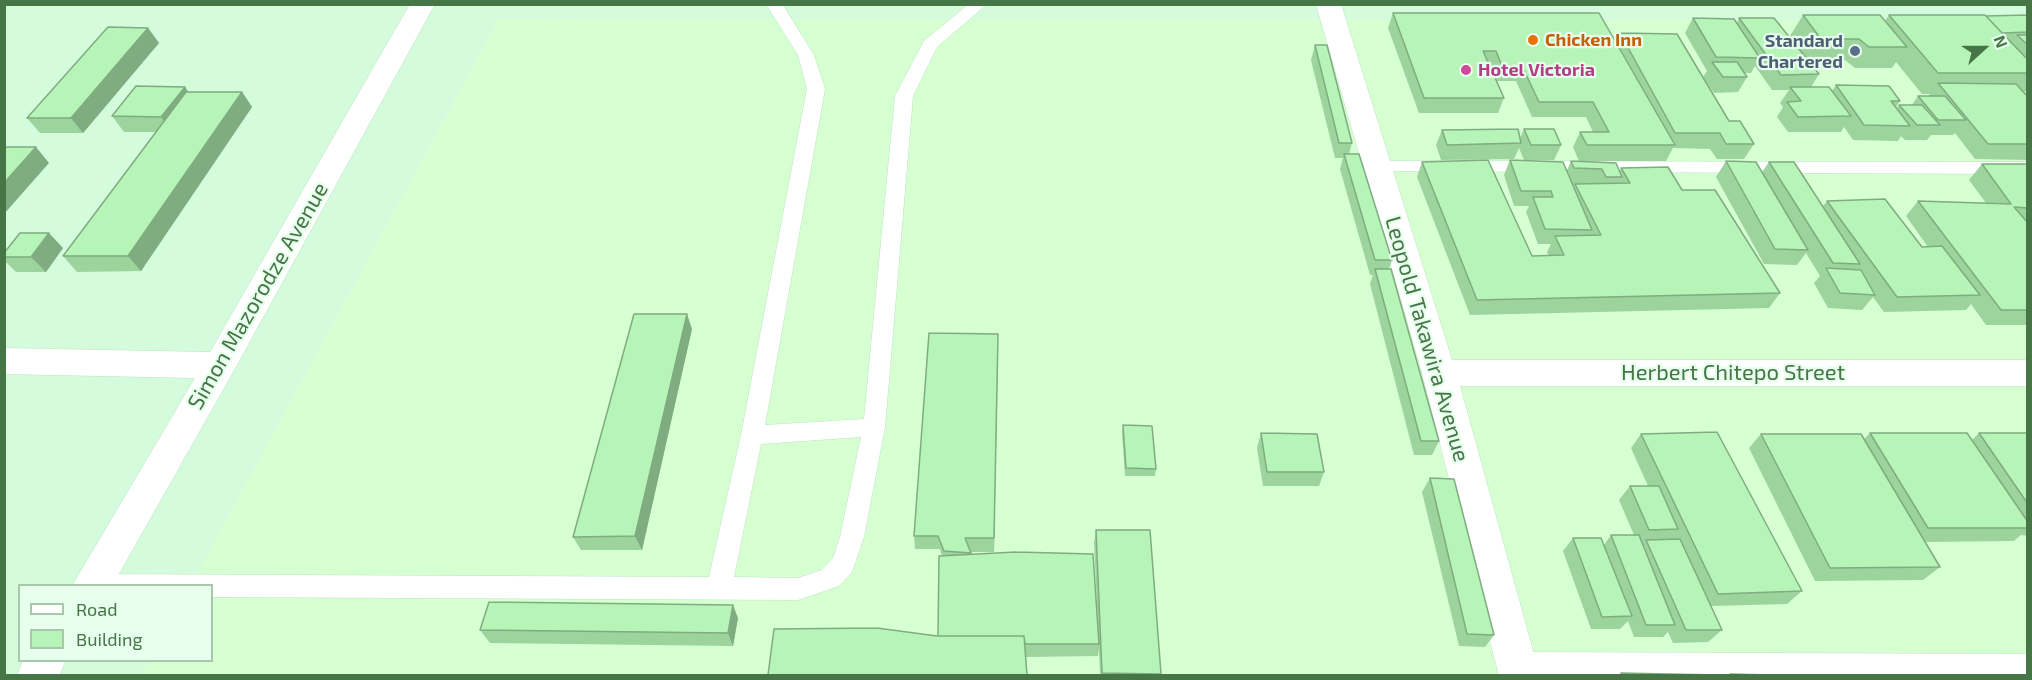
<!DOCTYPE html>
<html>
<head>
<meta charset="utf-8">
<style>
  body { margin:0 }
  #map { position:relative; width:2032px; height:680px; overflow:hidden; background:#e0fee7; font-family:"Exo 2",sans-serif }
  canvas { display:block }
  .frame { position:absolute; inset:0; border:6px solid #477646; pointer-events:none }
  .legend { position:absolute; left:18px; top:584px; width:195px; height:78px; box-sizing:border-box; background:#e7ffed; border:2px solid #a7c8aa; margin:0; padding:8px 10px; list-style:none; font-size:18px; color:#477646 }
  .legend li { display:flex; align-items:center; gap:12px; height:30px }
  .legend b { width:30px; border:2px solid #a7c8aa }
  .north { position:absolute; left:1954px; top:18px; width:60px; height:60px; -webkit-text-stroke:4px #e7ffed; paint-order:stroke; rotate:69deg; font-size:16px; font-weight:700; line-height:24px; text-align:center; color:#477646 }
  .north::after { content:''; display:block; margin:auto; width:21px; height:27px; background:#477646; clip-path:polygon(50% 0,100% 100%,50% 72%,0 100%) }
</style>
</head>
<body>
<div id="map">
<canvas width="2032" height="680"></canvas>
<div class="frame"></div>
<ul class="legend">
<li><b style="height:8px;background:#fff"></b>Road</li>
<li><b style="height:16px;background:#b6f5b7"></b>Building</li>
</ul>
<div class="north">N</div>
</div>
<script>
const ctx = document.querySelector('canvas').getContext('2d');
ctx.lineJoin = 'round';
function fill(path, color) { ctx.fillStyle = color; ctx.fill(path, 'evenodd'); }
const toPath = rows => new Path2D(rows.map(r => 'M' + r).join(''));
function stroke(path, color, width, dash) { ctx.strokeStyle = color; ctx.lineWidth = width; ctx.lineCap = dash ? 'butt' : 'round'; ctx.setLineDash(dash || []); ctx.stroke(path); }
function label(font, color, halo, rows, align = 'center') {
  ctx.font = font + ' "Exo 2",sans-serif'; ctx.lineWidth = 4.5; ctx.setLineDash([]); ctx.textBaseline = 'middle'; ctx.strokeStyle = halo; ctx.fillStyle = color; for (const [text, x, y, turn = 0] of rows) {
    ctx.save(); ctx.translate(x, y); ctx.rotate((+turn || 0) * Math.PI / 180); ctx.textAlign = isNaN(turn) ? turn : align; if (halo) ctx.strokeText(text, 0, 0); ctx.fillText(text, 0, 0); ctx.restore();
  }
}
const residential = toPath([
  [2027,4,2028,20,499,19,191,585,20,586,20,660,150,661,142,675,5,676,4,5]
]);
const commercial = toPath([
  [499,19,2027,20,2027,675,142,676,150,661,212,660,212,586,191,585]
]);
const service = toPath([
  [766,4,782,4,814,55,825,89,765,425,864,419,895,96,924,41,969,4,987,4,937,47,913,96,885,427,864,537,852,572,839,586,798,600,212,597,212,586,79,586,82,577,91,574,709,577,741,435,807,89,798,55,766,4],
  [861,437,840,537,833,558,822,570,798,578,734,577,761,444,861,437],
  [1377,161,2028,162,2028,174,1371,171,1368,167,1371,163,1377,161],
  [1517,652,2028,654,2028,676,1515,676,1508,673,1504,664,1508,655,1517,652]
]);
const minor = toPath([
  [410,4,435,4,232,374,112,586,72,586,195,378,4,374,4,348,210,352,410,4],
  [1316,4,1341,4,1452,360,2028,360,2028,386,1460,386,1540,676,1499,676,1422,373,1316,4],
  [23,660,66,660,59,676,17,676,23,660]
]);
const wall = toPath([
  [1393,13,1616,42,1620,33,1729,121,1754,144,1744,159,1717,159,1710,149,1673,148,1666,161,1579,161,1573,147,1580,132,1593,132,1586,117,1532,117,1516,81,1497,81,1504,98,1498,113,1419,113,1388,28],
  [1803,15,1885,21,1889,15,1986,16,2028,15,2028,88,2024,93,2028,97,2028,160,1975,159,1955,133,1953,135,1931,135,1927,140,1905,140,1901,136,1898,141,1853,140,1844,127,1841,132,1788,132,1777,117,1783,107,1780,103,1789,90,1772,90,1755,66,1751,73,1745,73,1747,77,1738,92,1714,93,1703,77,1707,71,1685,33,1693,18,1737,23,1739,18,1800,50,1790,36],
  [1808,60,1845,60,1855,68,1892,68,1896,62,1922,94,1930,94,1928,96,1918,96,1912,105,1899,105,1897,108,1896,107,1900,101,1836,85,1832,91,1811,87,1819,74],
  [148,28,159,43,83,133,40,133,27,118],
  [1315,45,1352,143,1349,154,1392,260,1389,269,1439,441,1432,455,1414,455,1370,284,1373,275,1370,275,1340,169,1343,158,1335,158,1311,60],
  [185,87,188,92,242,92,252,107,141,271,77,272,63,256,156,132,124,132,112,116],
  [1524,129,1561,145,1554,160,1524,160,1519,148,1514,159,1441,160,1436,145,1442,130,1520,138],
  [1510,160,1567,170,1571,161,1620,171,1621,168,1682,190,1780,293,1769,308,1470,315,1417,177,1422,162,1532,256,1549,256,1547,252,1551,244,1538,244,1526,212,1529,206,1514,206,1504,175],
  [1726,161,1762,172,1769,162,1823,206,1827,201,1922,247,1928,247,1906,216,1918,201,1986,203,1969,180,1982,164,2028,164,2028,325,1986,325,1971,304,1966,310,1884,312,1873,297,1862,310,1828,308,1814,283,1820,276,1806,253,1797,265,1764,264,1716,177],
  [63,248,46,272,16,272,4,260,4,253],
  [692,329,642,550,581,550,573,537],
  [998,334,994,552,971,552,971,555,1098,626,1094,543,1096,530,1161,675,1100,675,1099,648,1098,656,1026,657,938,636,942,556,940,549,915,549,914,536],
  [1123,425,1156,469,1155,476,1125,476,1122,433],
  [1261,433,1324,472,1319,486,1263,486,1257,448],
  [1870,433,1972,440,1979,433,2028,433,2028,536,2021,535,2014,541,1924,542,1940,567,1923,580,1815,581,1749,448,1761,434,1864,439],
  [1641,434,1802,591,1787,604,1711,606,1722,630,1708,642,1673,643,1668,632,1663,637,1634,637,1628,621,1620,629,1591,629,1563,551,1573,538,1604,545,1611,535,1634,535,1619,500,1630,486,1648,486,1631,448],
  [1430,478,1494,635,1485,647,1459,646,1422,492],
  [738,618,733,646,490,643,480,630]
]);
const shadedWall = toPath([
  [148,28,159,43,83,133,71,118],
  [185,87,195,102,173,132,161,117],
  [242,92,252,107,141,271,128,256],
  [36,147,49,163,4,214,4,183],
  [49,233,63,248,46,272,31,257],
  [687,314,692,329,642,550,635,536],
  [998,334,998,348,994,552,994,538],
  [733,605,738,618,733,646,728,633]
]);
const building = toPath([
  [1393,13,1599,13,1675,145,1587,145,1580,132,1609,132,1593,102,1539,102,1522,66,1502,66,1496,51,1483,51,1504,98,1424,98,1393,13],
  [1803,15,1880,15,1907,47,1869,47,1859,39,1821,39,1803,15],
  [1889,15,1985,15,2028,60,2028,73,1938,73,1889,15],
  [2028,15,2028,32,2002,33,1986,16,2028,15],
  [1693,18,1734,19,1760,58,1716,57,1693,18],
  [1739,18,1774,18,1819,74,1781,75,1739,18],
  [108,27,148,28,71,118,27,118,108,27],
  [1620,33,1677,34,1729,121,1740,121,1754,144,1726,144,1720,133,1675,133,1620,33],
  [2017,35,2028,35,2028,45,2017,35],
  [1315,45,1327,45,1352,143,1339,143,1315,45],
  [1712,62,1737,62,1747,77,1723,77,1712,62],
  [1938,83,2016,84,2028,97,2028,144,1988,144,1938,83],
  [1836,85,1889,86,1900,101,1891,101,1910,126,1864,125,1836,85],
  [136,86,185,87,161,117,112,116,136,86],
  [1790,87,1829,87,1851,116,1798,117,1787,102,1801,101,1790,87],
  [186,92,242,92,128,256,63,256,186,92],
  [1918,96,1945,96,1966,120,1938,120,1918,96],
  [1899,105,1922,105,1940,125,1917,125,1899,105],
  [1518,129,1521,143,1447,145,1442,130,1518,129],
  [1524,129,1554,129,1561,145,1531,145,1524,129],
  [7,147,36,147,4,183,4,149,7,147],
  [1344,154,1359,154,1392,260,1375,260,1344,154],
  [1488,160,1532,256,1564,255,1555,236,1601,235,1575,184,1630,183,1621,168,1668,167,1682,190,1715,190,1780,293,1477,300,1422,162,1488,160],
  [1510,160,1563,162,1592,230,1545,229,1533,197,1553,197,1551,191,1521,191,1510,160],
  [1571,161,1616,163,1622,177,1606,177,1602,169,1574,168,1571,161],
  [1726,161,1756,162,1808,250,1775,249,1726,161],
  [1769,162,1794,162,1860,264,1833,263,1769,162],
  [1982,164,2028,164,2028,208,2014,207,2028,223,2028,310,2001,310,1918,201,2011,204,1982,164],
  [1885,199,1922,247,1942,246,1980,295,1897,297,1827,201,1885,199],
  [20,233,49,233,31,257,4,257,4,253,20,233],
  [1826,268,1861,270,1875,295,1840,293,1826,268],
  [1375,269,1391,269,1439,441,1421,441,1375,269],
  [634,314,687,314,635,536,573,537,634,314],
  [929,333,998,334,994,538,965,538,971,553,944,551,938,536,914,536,929,333],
  [1123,425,1152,426,1156,469,1126,468,1123,425],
  [1717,432,1802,591,1718,594,1641,434,1717,432],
  [1261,433,1317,434,1324,472,1267,472,1261,433],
  [1870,433,1967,433,2028,522,2028,528,1928,528,1870,433],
  [1979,433,2028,433,2028,504,1979,433],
  [1761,434,1861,434,1940,567,1830,568,1761,434],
  [1430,478,1454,479,1494,635,1467,634,1430,478],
  [1630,486,1659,486,1678,529,1649,530,1630,486],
  [1096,530,1150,530,1161,674,1102,673,1096,530],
  [1611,535,1639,535,1675,625,1646,625,1611,535],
  [1573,538,1601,538,1632,616,1602,617,1573,538],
  [1680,539,1722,630,1686,630,1646,540,1680,539],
  [1016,552,1093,554,1099,644,1025,644,1024,636,938,636,939,556,1016,552],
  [489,602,733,605,728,633,480,630,489,602],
  [877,628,937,636,1024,636,1027,675,768,675,774,629,877,628],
  [1621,673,1717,675,1718,675,1621,675,1621,673],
  [1730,674,1770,675,1731,675,1730,674]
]);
const markers = [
  [1533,40,6,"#e8710a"],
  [1855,51,6,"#5c6f8a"],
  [1466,70,6,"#d1479c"]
];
const farFoodnames = [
  ["Chicken Inn",1545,40]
];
const farServicenames = [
  ["Standard",1843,41],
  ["Chartered",1843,62]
];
const farHotelnames = [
  ["Hotel Victoria",1478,70]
];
const streetNames = [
  ["Simon Mazorodze Avenue",258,296,-60],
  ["Leopold Takawira Avenue",1427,339,74],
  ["Herbert Chitepo Street",1733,373]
];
fill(residential, '#d4fbdb');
fill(commercial, '#d6ffd2');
stroke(service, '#bee4c2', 1);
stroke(minor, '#bee4c2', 1);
fill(service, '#fff');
fill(minor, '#fff');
fill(wall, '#9dd39d');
fill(shadedWall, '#7fac80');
fill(building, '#b6f5b7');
stroke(building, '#7fac80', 1.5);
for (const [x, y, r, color] of markers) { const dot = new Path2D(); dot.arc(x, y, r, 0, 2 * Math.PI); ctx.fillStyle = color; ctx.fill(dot); stroke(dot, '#e7ffed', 2); }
label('bold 18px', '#c56008', '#e7ffed', farFoodnames, 'left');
label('bold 18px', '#4e5e75', '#e7ffed', farServicenames, 'right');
label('bold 18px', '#b23c85', '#e7ffed', farHotelnames, 'left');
label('22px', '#477646', '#e7ffed', streetNames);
</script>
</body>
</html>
